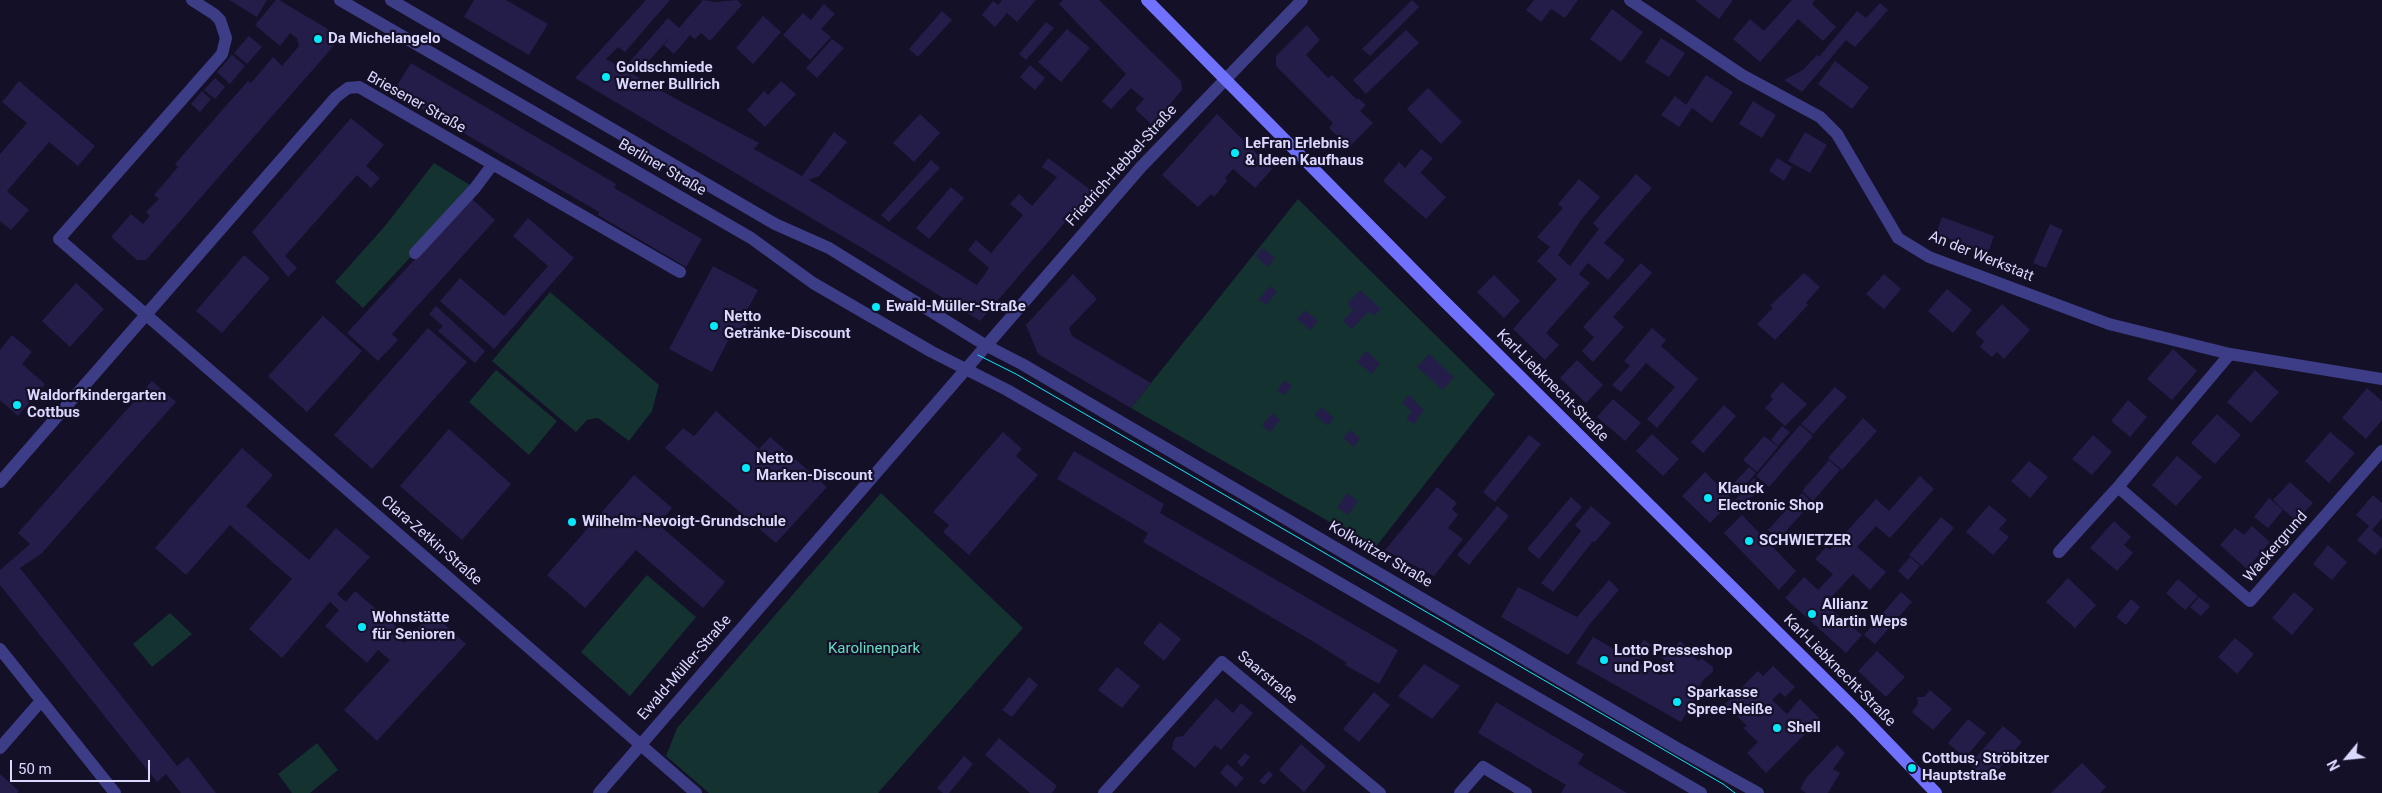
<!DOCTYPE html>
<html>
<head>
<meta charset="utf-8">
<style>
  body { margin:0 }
  #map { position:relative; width:2382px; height:793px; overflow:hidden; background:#141028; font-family:Roboto,sans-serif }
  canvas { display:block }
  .north { position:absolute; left:2322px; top:733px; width:50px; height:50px; -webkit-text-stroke:4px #141028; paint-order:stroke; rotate:242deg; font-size:14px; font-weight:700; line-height:20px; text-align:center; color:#dbd8fe }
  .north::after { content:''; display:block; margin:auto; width:18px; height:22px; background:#dbd8fe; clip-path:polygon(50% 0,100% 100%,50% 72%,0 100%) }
  .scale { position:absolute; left:10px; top:760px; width:140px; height:22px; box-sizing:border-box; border:2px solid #dbd8fe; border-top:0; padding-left:6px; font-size:15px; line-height:18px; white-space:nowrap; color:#dbd8fe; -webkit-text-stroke:4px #141028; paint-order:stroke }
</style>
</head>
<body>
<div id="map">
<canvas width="2382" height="793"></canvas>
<div class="north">N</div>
<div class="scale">50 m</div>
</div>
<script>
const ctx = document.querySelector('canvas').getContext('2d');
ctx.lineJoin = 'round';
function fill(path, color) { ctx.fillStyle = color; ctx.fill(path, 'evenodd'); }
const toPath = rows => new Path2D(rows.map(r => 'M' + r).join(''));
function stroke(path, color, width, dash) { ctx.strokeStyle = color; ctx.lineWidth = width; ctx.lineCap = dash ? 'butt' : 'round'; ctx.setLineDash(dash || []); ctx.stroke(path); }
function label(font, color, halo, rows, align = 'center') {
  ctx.font = font + ' Roboto,sans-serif'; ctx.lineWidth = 4.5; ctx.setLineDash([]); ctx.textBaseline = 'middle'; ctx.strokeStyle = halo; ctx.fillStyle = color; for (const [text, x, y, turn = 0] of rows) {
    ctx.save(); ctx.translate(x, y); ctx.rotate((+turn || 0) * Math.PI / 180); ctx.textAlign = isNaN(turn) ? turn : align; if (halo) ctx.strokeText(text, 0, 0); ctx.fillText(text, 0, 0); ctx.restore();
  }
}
const green = toPath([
  [434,163,475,188,363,308,335,282,385,226],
  [1298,199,1495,394,1375,548,1131,408],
  [550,292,659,385,652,411,629,441,598,418,587,420,576,432,492,361],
  [496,370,557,421,529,455,469,402],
  [881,493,1023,628,878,793,709,793,666,756,677,728],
  [647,575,696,617,630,696,581,652],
  [170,613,192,634,152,667,133,644],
  [317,743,338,770,310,793,292,793,278,774]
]);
const building = toPath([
  [229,0,267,0,257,17],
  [276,0,279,0,336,34,338,41,146,260,137,260,111,237,131,214,143,224,150,216,146,212,159,199,154,195,178,167,175,164,224,108,248,81,251,83,273,57,282,66,299,46,297,38,290,33,280,46,255,25],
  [474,0,506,0,548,24,529,55,464,17],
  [646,0,670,0,625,52,618,47,606,59,676,99,759,143,754,149,802,176,834,132,847,142,819,176,809,180,977,285,989,268,968,250,976,240,991,253,1023,215,1010,204,1019,194,1032,206,1057,177,1042,167,1048,158,1092,191,980,321,884,261,575,78],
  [703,0,715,2,737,0,742,5,710,41,701,33,695,39,690,35,674,54,664,45,672,35,637,74,625,67,668,18,679,28],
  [1002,0,1036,0,1017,22,1007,13,995,27,982,15,993,1,998,5],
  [1063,0,1099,0,1181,81,1182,90,1152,125,1135,109,1144,99,1131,88,1111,109,1102,101,1126,74,1059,4],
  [1412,0,1419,7,1370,56,1362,49],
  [1534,0,1578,0,1565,18,1551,9,1541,22,1526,10],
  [1695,0,1733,0,1719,19],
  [1792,0,1815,0,1812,4,1836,27,1823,41,1798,19,1760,62,1733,39,1750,19,1764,31],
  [1880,3,1888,10,1855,47,1846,40,1802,92,1784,80,1803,70,1817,55,1819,57,1857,11,1866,18],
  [824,4,835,14,821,29,831,37,810,60,783,35,803,13,811,20],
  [1612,9,1643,32,1621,62,1590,39],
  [942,11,952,20,918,57,909,49],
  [763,16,781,32,753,64,736,48],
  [1046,22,1054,28,1026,60,1019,54],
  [1307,25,1320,40,1306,55,1328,78,1332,75,1357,100,1358,98,1366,105,1360,111,1373,123,1349,147,1329,128,1333,123,1276,66,1276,56],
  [1067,29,1090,48,1061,82,1038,62],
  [1406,30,1419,43,1366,94,1353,80],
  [249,36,262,47,247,64,234,53],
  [1661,38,1685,53,1669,77,1645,62],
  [832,39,844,48,817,78,806,68],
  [232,55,245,66,230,84,217,72],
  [1835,61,1869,87,1852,109,1818,84],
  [411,63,616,184,614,188,702,239,686,267,598,215,599,212,393,92],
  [1030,65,1045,78,1035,90,1020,77],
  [1706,75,1733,92,1712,123,1692,108,1679,127,1661,115,1675,96,1686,105],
  [215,78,225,87,215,99,204,90],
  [19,81,95,146,78,166,49,142,7,191,29,210,11,230,0,221,0,154,27,123,2,102],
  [781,81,796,94,765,127,747,110,764,91,768,95],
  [1428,88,1462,122,1441,144,1407,109],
  [202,91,211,99,200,112,191,104],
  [1753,101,1776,115,1762,138,1739,124],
  [920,114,940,133,914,162,893,143],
  [1217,114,1272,169,1255,188,1233,169,1225,178,1227,181,1214,197,1211,194,1198,207,1162,175],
  [351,118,384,145,366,166,380,178,371,188,357,175,285,256,297,268,288,277,252,232],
  [1805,132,1827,145,1810,173,1788,161],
  [1421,149,1433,158,1416,178,1421,173,1446,197,1426,219,1383,181,1399,162,1405,168],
  [1777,158,1792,167,1784,181,1769,171],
  [931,160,940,168,889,222,881,215],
  [1636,174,1652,188,1604,243,1625,260,1608,280,1588,263,1579,274,1590,283,1546,333,1559,345,1545,360,1513,329,1557,279,1537,261,1550,247,1537,237,1563,208,1558,204,1579,179,1600,197,1581,220,1558,255,1570,266,1599,229,1593,223],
  [951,187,964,198,929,239,916,228],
  [471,198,495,220,392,334,398,340,378,361,347,333],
  [1942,217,1994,236,1988,253,1936,234],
  [528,218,574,258,494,349,440,301,460,278,504,316,548,266,513,236],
  [2050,224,2063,230,2046,268,2033,263],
  [1263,248,1275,258,1268,267,1255,256],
  [244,255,270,278,222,333,196,311],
  [1641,263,1652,273,1613,317,1624,327,1593,362,1582,351,1594,337,1583,327],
  [713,266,758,290,745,314,750,317,739,339,731,335,712,372,669,349],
  [1804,273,1820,287,1806,303,1808,305,1775,340,1757,324,1773,308,1770,306],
  [1073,274,1097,299,1069,328,1072,336,1151,383,1131,408,1038,354,1026,325],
  [1884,274,1901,289,1884,309,1866,294],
  [1494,275,1520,301,1504,318,1477,292],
  [76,283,104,309,70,347,42,321],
  [1270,286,1277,292,1266,305,1259,299],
  [1947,289,1972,310,1953,333,1928,311],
  [1360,290,1381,309,1374,316,1369,311,1352,329,1343,321,1353,310,1347,304],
  [2002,304,2030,330,2004,359,1997,352,1992,357,1980,347,1984,341,1975,333],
  [436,306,485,351,475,363,438,331,443,326,429,314],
  [1305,310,1318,321,1310,330,1297,319],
  [323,316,362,351,307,412,268,376],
  [428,328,467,362,372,469,334,435],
  [1652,328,1666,340,1661,346,1698,379,1657,428,1647,419,1675,387,1646,363,1621,392,1612,385,1630,366,1624,361],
  [12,335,32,352,22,364,45,384,18,416,0,400,0,350],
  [2173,349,2197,371,2172,400,2147,379],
  [1366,351,1380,363,1372,374,1357,362],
  [1429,354,1454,377,1443,390,1417,367],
  [1577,360,1603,385,1586,403,1560,378],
  [2255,370,2279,392,2251,423,2227,402],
  [1285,380,1292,386,1284,395,1277,390],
  [152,381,176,402,41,554,20,568,177,766,188,757,216,793,181,793,166,774,157,782,0,585,0,570,30,544,18,533],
  [1782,382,1807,404,1785,426,1765,408,1773,399,1770,396],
  [1835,387,1847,397,1813,434,1801,424],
  [2367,388,2382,401,2382,420,2366,439,2342,418],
  [1409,395,1424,410,1414,424,1406,419,1412,411,1402,403],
  [1613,399,1641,423,1625,441,1597,417],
  [2128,400,2147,417,2130,437,2111,421],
  [1724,405,1736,416,1703,453,1691,442],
  [1321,407,1334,418,1328,426,1315,415],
  [716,411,759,449,770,437,827,487,776,543,665,448,683,428,694,436],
  [1273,413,1280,420,1270,432,1262,425],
  [2217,414,2241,435,2215,464,2191,443],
  [1863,418,1877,431,1842,470,1828,458],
  [1800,425,1813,436,1769,487,1756,476],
  [1782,426,1790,432,1778,446,1771,440],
  [449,429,511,484,462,540,400,486],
  [1350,430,1360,438,1354,447,1343,438],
  [1003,432,1022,449,1016,456,1038,475,969,555,943,532,949,525,933,512],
  [2330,432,2355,453,2329,483,2305,461],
  [1652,434,1679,459,1663,476,1636,451],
  [1529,435,1541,444,1495,502,1483,492],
  [2093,435,2112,452,2092,475,2072,459],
  [1764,436,1778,447,1757,472,1743,460],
  [242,448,273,475,246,506,309,560,336,528,370,557,337,594,346,602,355,591,399,629,394,635,404,643,432,613,466,644,377,741,344,710,390,660,378,650,367,663,325,626,339,610,330,602,282,658,249,629,292,579,230,525,186,575,155,548],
  [1074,451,1164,504,1160,513,1398,650,1379,684,1345,665,1347,663,1314,642,1143,542,1158,516,1148,533,1057,479],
  [2177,456,2202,477,2176,506,2152,485],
  [1829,460,1840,470,1813,501,1802,491],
  [2029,461,2048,477,2030,498,2011,481],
  [1749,467,1756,473,1739,492,1732,485],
  [1705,472,1733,500,1710,523,1682,496],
  [634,475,672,508,658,524,725,582,703,608,636,550,585,608,547,575],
  [1920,476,1934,489,1890,538,1876,526,1857,547,1886,572,1870,590,1853,574,1825,604,1862,635,1846,653,1785,598,1804,577,1818,590,1833,574,1815,559,1826,547,1830,550,1876,499,1889,511],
  [1754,478,1765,489,1746,500,1735,500],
  [2290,482,2313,503,2296,521,2273,500],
  [1437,487,1457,503,1452,509,1458,515,1448,528,1463,539,1434,576,1385,550],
  [1347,493,1358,501,1348,515,1337,507],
  [1802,493,1812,502,1779,539,1768,530],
  [2373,495,2382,503,2382,518,2372,530,2382,538,2382,547,2375,555,2357,540,2369,526,2356,515],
  [1571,497,1582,507,1539,559,1527,549],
  [2269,498,2283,510,2268,528,2254,517],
  [1989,505,2007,520,1999,529,2009,537,1993,555,1966,532],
  [1497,506,1509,516,1469,565,1457,555],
  [1591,506,1611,523,1595,542,1593,541,1553,592,1541,583,1581,531,1575,525],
  [1742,515,1796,571,1779,590,1724,533],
  [1941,517,1954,528,1922,566,1909,555],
  [2114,521,2131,537,2124,545,2133,553,2117,571,2090,548],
  [2252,526,2270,542,2247,569,2220,545,2235,528,2244,535],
  [2328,545,2347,562,2332,580,2313,564],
  [1910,557,1920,566,1908,580,1898,571],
  [2068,578,2096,605,2075,628,2046,602],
  [2178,579,2198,596,2185,610,2166,593],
  [1609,580,1619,590,1590,624,1568,655,1501,617,1518,587,1577,617],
  [1901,592,1912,602,1875,644,1864,635],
  [2294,592,2314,609,2292,635,2272,618],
  [2199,597,2210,606,2201,616,2190,607],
  [2131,599,2140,607,2126,625,2116,617],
  [1160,622,1181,639,1164,661,1143,643],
  [1593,637,1630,658,1644,640,1651,645,1637,662,1660,675,1662,675,1662,672,1669,663,1661,657,1667,651,1670,654,1680,641,1692,651,1690,654,1699,661,1701,658,1713,667,1713,672,1704,679,1694,696,1696,697,1681,722,1576,663],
  [2235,638,2254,654,2237,674,2218,657],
  [1877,651,1905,677,1886,697,1858,671],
  [1424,664,1460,686,1432,719,1398,696],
  [1773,666,1795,687,1785,697,1780,692,1772,700,1787,714,1800,699,1820,719,1766,773,1747,753,1758,742,1743,728,1747,726,1725,704,1758,671,1763,676],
  [1117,667,1140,686,1122,708,1098,690],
  [1029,677,1038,685,1012,717,1002,710],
  [1930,690,1952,709,1933,730,1912,712,1918,704,1917,697,1924,697],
  [1374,692,1390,705,1359,742,1343,729],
  [1216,698,1233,713,1241,703,1253,713,1221,750,1215,745,1195,768,1172,749,1173,742,1176,737,1183,736],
  [1496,702,1584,754,1578,764,1627,793,1561,793,1566,785,1478,733],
  [1968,719,1986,733,1965,758,1948,743],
  [2003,726,2022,742,1988,782,1970,764],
  [999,738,1057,786,1052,793,1030,793,985,755],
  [1301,744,1326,766,1304,792,1279,770],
  [1837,745,1845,753,1833,769,1840,773,1828,793,1806,793,1800,789,1806,778],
  [1245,753,1250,757,1242,767,1237,762],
  [964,756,973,764,949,793,943,793,937,788],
  [2082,763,2106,787,2100,793,2051,793],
  [1227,764,1244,778,1236,787,1220,773],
  [1269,771,1273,775,1264,785,1259,781],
  [0,774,19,791,17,793,0,793]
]);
const street = toPath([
  [192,0,214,14,220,20,226,38,222,54,59,239,696,793],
  [340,0,751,238,813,283,932,352,1007,390,1701,793],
  [391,0,775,224,829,248,985,345,1022,364,1675,747,1758,793],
  [1630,0,1742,75,1820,117,1837,134,1898,238,1929,257,2109,324,2230,354,2382,379],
  [415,253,475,188,493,164],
  [0,482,336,97,348,88,359,87,680,272],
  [2118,487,2250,601,2382,451],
  [2059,552,2118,487,2230,354],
  [0,649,115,793],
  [0,748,41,701],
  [599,793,1141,167,1302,0],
  [1104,793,1222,662,1380,793],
  [1460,793,1483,767,1526,793]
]);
const secondary = toPath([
  [1147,0,1443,300,1860,714,1936,793]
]);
const tram = toPath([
  [978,355,1016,374,1723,784,1735,793]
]);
const markers = [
  [318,39,5,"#07e9fb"],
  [606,77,5,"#07e9fb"],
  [1235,153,5,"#07e9fb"],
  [876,307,5,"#07e9fb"],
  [714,326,5,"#07e9fb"],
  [17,405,5,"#07e9fb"],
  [746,468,5,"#07e9fb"],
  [1708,498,5,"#07e9fb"],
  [572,522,5,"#07e9fb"],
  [1749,541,5,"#07e9fb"],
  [1812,614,5,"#07e9fb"],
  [362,627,5,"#07e9fb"],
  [1604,660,5,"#07e9fb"],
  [1677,702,5,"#07e9fb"],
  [1777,728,5,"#07e9fb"],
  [1912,768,5,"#07e9fb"]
];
const poiNames = [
  ["Da Michelangelo",328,39],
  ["Goldschmiede",616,68],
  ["Werner Bullrich",616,85],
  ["LeFran Erlebnis",1245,144],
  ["& Ideen Kaufhaus",1245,161],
  ["Ewald-Müller-Straße",886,307],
  ["Netto",724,317],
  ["Getränke-Discount",724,334],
  ["Waldorfkindergarten",27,396],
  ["Cottbus",27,413],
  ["Netto",756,459],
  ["Marken-Discount",756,476],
  ["Klauck",1718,489],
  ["Electronic Shop",1718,506],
  ["Wilhelm-Nevoigt-Grundschule",582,522],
  ["SCHWIETZER",1759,541],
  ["Allianz",1822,605],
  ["Martin Weps",1822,622],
  ["Wohnstätte",372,618],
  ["für Senioren",372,635],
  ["Lotto Presseshop",1614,651],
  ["und Post",1614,668],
  ["Sparkasse",1687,693],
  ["Spree-Neiße",1687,710],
  ["Shell",1787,728],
  ["Cottbus, Ströbitzer",1922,759],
  ["Hauptstraße",1922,776]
];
const streetNames = [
  ["Briesener Straße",416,103,29],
  ["Friedrich-Hebbel-Straße",1122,166,-48],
  ["Berliner Straße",662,168,30],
  ["An der Werkstatt",1981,257,22],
  ["Karl-Liebknecht-Straße",1552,386,45],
  ["Clara-Zetkin-Straße",431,541,41],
  ["Wackergrund",2276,547,-49],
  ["Kolkwitzer Straße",1380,555,30],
  ["Ewald-Müller-Straße",685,668,-49],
  ["Karl-Liebknecht-Straße",1839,671,45],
  ["Saarstraße",1267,678,40]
];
const parkNames = [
  ["Karolinenpark",874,649]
];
fill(green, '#133230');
fill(building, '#241d49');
stroke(street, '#3d3c86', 12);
stroke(secondary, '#7071fd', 12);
stroke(tram, '#07e9fb', 1);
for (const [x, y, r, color] of markers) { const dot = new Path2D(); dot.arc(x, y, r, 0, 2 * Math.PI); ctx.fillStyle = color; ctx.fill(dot); stroke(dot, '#141028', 2); }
label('bold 15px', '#dbd8fe', '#141028', poiNames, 'left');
label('15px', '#dbd8fe', '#141028', streetNames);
label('15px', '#64dfbd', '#141028', parkNames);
</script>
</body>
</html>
